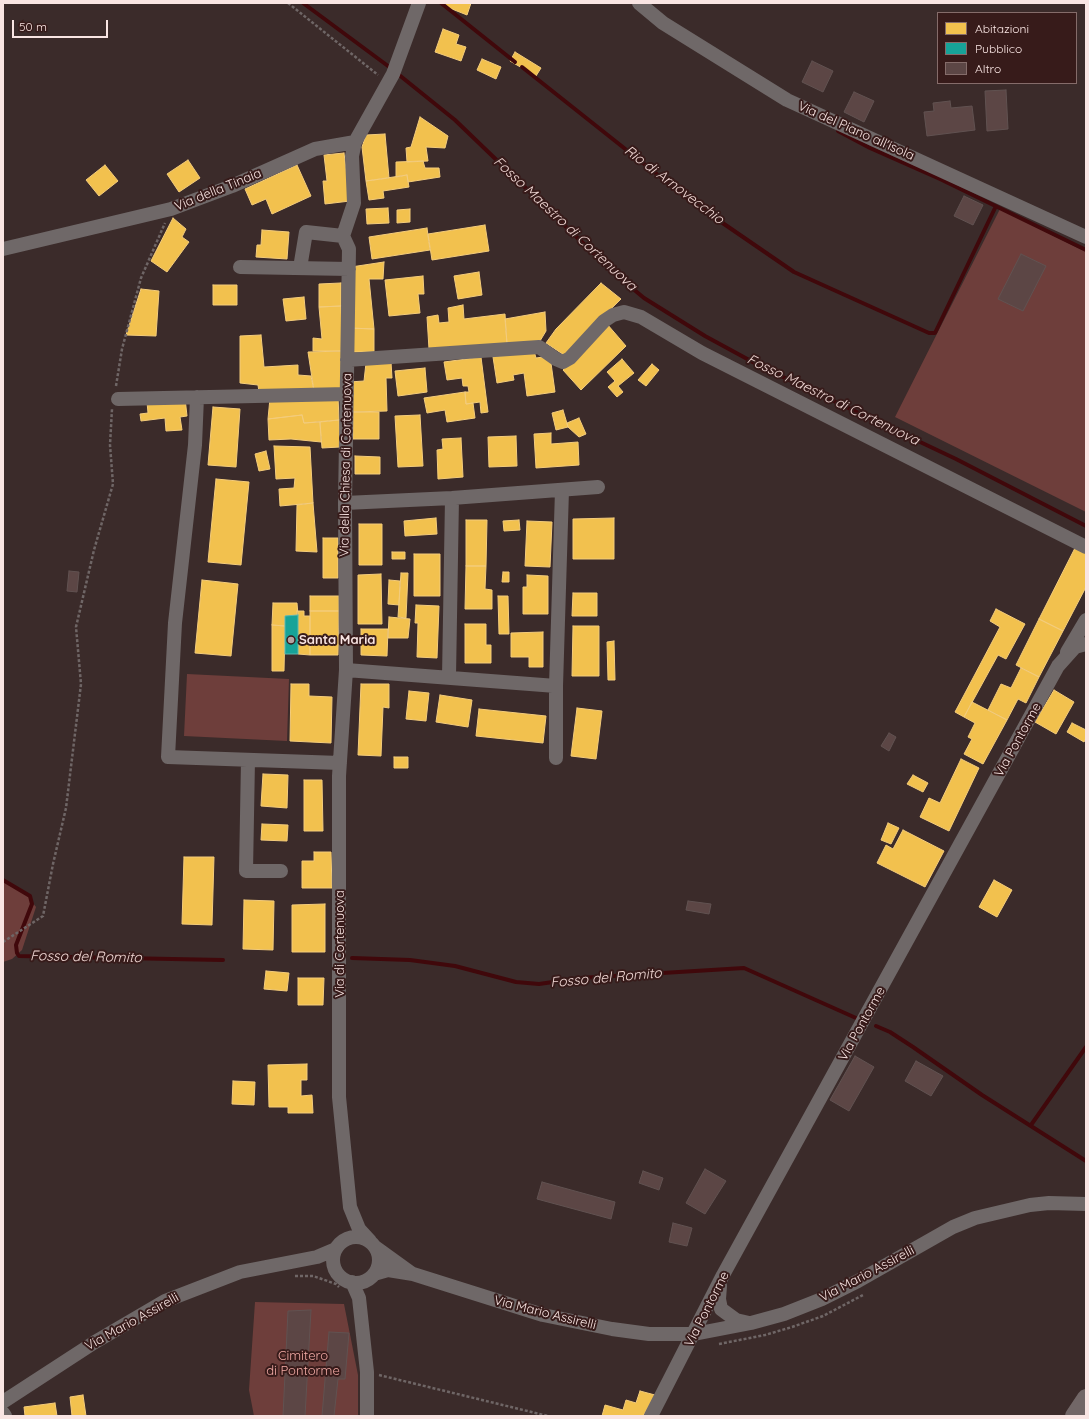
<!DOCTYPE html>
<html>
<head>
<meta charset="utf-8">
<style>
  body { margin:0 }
  #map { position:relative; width:1089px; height:1419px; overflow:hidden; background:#3b2b2a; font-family:Quicksand,sans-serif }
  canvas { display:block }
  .frame { position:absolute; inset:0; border:4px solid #f9e5e3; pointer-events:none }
  .legend { position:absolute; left:937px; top:12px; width:140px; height:72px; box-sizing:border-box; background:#371b1a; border:1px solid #856c6a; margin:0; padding:5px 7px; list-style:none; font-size:12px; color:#f9e5e3 }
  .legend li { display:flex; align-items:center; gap:8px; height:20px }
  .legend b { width:20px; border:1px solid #856c6a }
  .scale { position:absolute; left:12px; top:20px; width:96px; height:18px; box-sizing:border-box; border:2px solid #f9e5e3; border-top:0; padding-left:5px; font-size:12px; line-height:14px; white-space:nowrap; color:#f9e5e3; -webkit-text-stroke:3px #371b1a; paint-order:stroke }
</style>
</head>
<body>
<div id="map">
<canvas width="1089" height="1419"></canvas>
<div class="frame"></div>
<ul class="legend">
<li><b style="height:11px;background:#f2c14e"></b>Abitazioni</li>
<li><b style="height:11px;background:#17a398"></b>Pubblico</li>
<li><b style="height:11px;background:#5c4645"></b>Altro</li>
</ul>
<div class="scale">50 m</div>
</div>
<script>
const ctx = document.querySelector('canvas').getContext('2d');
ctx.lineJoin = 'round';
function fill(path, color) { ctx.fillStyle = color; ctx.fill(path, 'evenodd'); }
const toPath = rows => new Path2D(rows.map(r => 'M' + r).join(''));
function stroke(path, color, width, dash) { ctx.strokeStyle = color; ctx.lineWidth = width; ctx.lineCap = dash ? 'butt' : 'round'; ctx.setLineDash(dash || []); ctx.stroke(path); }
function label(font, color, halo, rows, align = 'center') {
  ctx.font = font + ' Quicksand,sans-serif'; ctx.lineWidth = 4; ctx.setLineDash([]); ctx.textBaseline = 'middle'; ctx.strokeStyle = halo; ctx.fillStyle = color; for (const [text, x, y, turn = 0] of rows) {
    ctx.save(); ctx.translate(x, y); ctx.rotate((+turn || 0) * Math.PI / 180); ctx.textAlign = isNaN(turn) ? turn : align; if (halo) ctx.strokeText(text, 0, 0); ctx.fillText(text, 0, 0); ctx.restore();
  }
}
const green = toPath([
  [1000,209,1086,252,1086,512,895,417],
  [187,674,289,679,287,741,184,736],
  [3,878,27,895,36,907,22,950,12,959,3,962],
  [255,1302,344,1304,358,1375,358,1416,254,1416,249,1390]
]);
const homes = toPath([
  [443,3,471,3,467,15,442,5,443,3],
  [443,29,459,35,456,44,466,47,461,61,435,52,443,29],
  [515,52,541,68,536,76,510,61,515,52],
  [482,59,501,67,496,79,477,70,482,59],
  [420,117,448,136,445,148,426,147,428,161,407,162,406,148,411,147,420,117],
  [385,134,389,178,366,181,362,147,366,135,385,134],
  [344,153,350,201,325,204,323,181,327,181,324,155,344,153],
  [188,160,200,178,179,192,167,174,188,160],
  [423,161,425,168,439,168,440,177,408,182,407,175,396,177,396,162,423,161],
  [105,165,118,181,99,196,86,180,105,165],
  [297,165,311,196,272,214,266,199,252,205,245,189,297,165],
  [407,175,409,187,383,191,384,198,369,200,366,181,407,175],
  [388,208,389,223,367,224,366,209,388,208],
  [410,209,410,222,397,223,397,210,410,209],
  [173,218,186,229,182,237,189,242,167,272,151,261,173,218],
  [485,225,489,251,432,260,428,234,485,225],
  [427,228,430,250,372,259,369,237,427,228],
  [262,230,289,232,287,259,256,257,257,245,261,245,262,230],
  [384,262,383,279,369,279,374,329,349,328,351,267,384,262],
  [479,272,482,295,458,299,454,276,479,272],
  [423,276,424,294,418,294,420,313,389,316,385,280,423,276],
  [341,283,341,306,319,307,319,284,341,283],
  [601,283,621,299,564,355,546,343,556,329,601,283],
  [213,285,237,285,237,305,213,305,213,285],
  [141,289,159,291,156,336,126,335,141,289],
  [304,297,306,319,286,321,283,299,304,297],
  [463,305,464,319,505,314,507,344,429,349,427,317,438,315,439,323,449,322,448,308,463,305],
  [341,306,343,351,313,351,313,338,322,339,319,307,341,306],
  [545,312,546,331,540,341,507,344,505,319,545,312],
  [607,324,626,346,581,390,563,370,607,324],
  [349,328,374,329,374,352,349,352,349,328],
  [261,335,264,367,298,365,298,375,311,376,314,391,259,392,258,385,240,383,240,336,261,335],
  [343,351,341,393,314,391,308,352,343,351],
  [534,351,536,358,550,356,555,392,527,396,524,373,513,375,514,380,497,383,493,357,534,351],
  [481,357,488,412,481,413,480,402,466,404,465,392,469,392,468,386,463,386,462,378,447,380,444,362,481,357],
  [622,359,634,373,618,386,623,392,617,397,608,387,615,381,607,372,622,359],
  [391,362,392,378,386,378,387,411,353,412,349,382,364,381,366,363,391,362],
  [652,364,659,370,646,386,638,380,652,364],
  [425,368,427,392,398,396,395,371,425,368],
  [465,392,466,404,473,403,475,418,447,422,445,410,427,413,424,398,465,392],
  [338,396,339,420,304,423,302,415,268,419,270,398,338,396],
  [185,398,187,416,180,417,182,430,166,431,165,418,141,421,140,414,148,413,147,402,185,398],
  [213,407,240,409,236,467,208,465,213,407],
  [563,410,568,427,556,430,552,413,563,410],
  [353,412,379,412,379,439,353,439,353,412],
  [302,415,304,423,320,422,321,442,291,439,269,440,268,419,302,415],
  [420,415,423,466,398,467,395,416,420,415],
  [579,418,586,434,579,437,568,427,567,423,579,418],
  [339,420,340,447,322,448,320,422,339,420],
  [551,433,551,444,578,442,579,465,536,468,534,434,551,433],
  [516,436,517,466,489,467,488,437,516,436],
  [461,438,463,477,438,479,437,450,443,449,442,439,461,438],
  [274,446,310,447,313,503,280,506,279,489,294,488,295,478,276,479,274,446],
  [266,451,270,469,259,471,255,454,266,451],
  [355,456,380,457,380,474,355,474,355,456],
  [216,479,249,482,241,565,208,562,216,479],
  [313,503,317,552,296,551,297,505,313,503],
  [436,518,437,534,405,536,404,521,436,518],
  [614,518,614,559,573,559,573,519,614,518],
  [466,520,487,520,486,566,466,566,466,520],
  [519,520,520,530,504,531,503,521,519,520],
  [527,521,552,522,550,567,525,566,527,521],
  [359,524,382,524,382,565,359,565,359,524],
  [323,538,338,538,338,578,323,578,323,538],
  [1076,546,1086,552,1086,587,1063,631,1039,619,1076,546],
  [392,552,405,552,405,559,392,559,392,552],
  [414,554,440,554,440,596,414,596,414,554],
  [466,566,486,566,485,589,492,590,492,609,465,609,466,566],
  [503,572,509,572,509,582,502,582,503,572],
  [401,573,408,573,406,618,398,617,401,573],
  [381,574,382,624,358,624,358,575,381,574],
  [527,575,548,576,548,614,523,614,523,587,527,587,527,575],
  [202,580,238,584,231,656,195,653,202,580],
  [389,580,400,581,399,605,388,604,389,580],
  [573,593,597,593,597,616,572,616,573,593],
  [310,596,339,596,339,611,310,611,310,596],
  [498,596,508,596,509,634,499,634,498,596],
  [273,603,297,603,298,615,285,616,285,626,272,625,273,603],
  [416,605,439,606,437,658,417,657,418,623,415,623,416,605],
  [996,609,1025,624,1006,659,998,655,964,717,955,712,1000,627,990,621,996,609],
  [297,611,304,611,304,616,310,616,310,655,298,654,297,611],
  [310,611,339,611,338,655,310,655,310,611],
  [389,617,410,619,408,638,388,638,389,617],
  [1039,619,1063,631,1039,677,1016,665,1039,619],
  [465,624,486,624,486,645,491,645,491,663,465,663,465,624],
  [272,625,285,626,284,671,272,671,272,625],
  [573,626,599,626,599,676,572,676,573,626],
  [361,629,388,629,387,656,361,655,361,629],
  [543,632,543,667,529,667,529,657,511,657,511,633,543,632],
  [614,641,615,680,608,680,607,642,614,641],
  [1021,668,1039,677,1026,703,1018,699,1007,720,988,710,1001,684,1011,688,1021,668],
  [291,684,309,684,309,696,332,697,331,743,290,741,291,684],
  [361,684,389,684,389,708,383,707,381,756,358,755,361,684],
  [1054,690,1074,702,1056,734,1035,722,1054,690],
  [409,691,429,693,426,721,406,719,409,691],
  [440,695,472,700,468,727,436,722,440,695],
  [972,702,1007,720,983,764,964,754,972,739,968,737,975,723,964,717,972,702],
  [577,708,602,711,596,759,571,756,577,708],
  [479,709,546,716,543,743,476,736,479,709],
  [1072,723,1086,730,1086,738,1084,742,1067,732,1072,723],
  [394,757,408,757,408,768,394,768,394,757],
  [961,759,979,768,949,831,920,817,929,798,940,803,961,759],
  [263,774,288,775,287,808,261,806,263,774],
  [913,775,928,783,923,792,907,784,913,775],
  [304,780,322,780,323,831,304,831,304,780],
  [888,823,899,828,891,844,881,840,888,823],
  [262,824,288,825,287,841,261,840,262,824],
  [903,830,944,851,925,887,877,863,886,845,893,849,903,830],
  [314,852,331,852,332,888,302,888,302,861,314,861,314,852],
  [184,857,214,857,212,925,182,924,184,857],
  [994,880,1012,890,997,917,979,907,994,880],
  [244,900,274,901,273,950,243,949,244,900],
  [325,904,325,952,292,952,292,905,325,904],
  [266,971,289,973,287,991,264,989,266,971],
  [298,978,324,978,323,1005,298,1005,298,978],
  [307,1064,307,1080,301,1080,301,1096,312,1095,313,1113,288,1113,288,1107,269,1107,268,1065,307,1064],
  [233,1081,255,1082,254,1105,232,1104,233,1081],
  [640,1391,655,1395,643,1416,602,1416,605,1405,623,1410,626,1400,636,1403,640,1391],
  [83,1395,86,1416,72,1416,70,1397,83,1395],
  [55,1403,57,1416,25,1416,24,1407,55,1403]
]);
const public = toPath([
  [298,615,298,654,285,654,285,616,298,615]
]);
const stream = toPath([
  [303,3,388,66,455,120,614,273,644,298,705,336,762,367,956,459,1086,526],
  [441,3,515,62],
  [522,67,692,202,794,272,929,333,935,333,996,206],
  [838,131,870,148,940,179,1086,250],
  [3,880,30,896,32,904,16,945,17,953,19,956,223,960],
  [352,958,410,960,455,966,516,982,539,984,581,978,744,968,856,1018],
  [876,1026,890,1032,913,1047,982,1095,1086,1161],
  [1031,1125,1086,1047]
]);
const building = toPath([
  [812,61,833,71,823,92,802,82,812,61],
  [1006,90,1008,129,987,131,985,91,1006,90],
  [854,92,874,101,864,122,844,112,854,92],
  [950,101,951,108,972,106,975,130,927,136,924,112,934,111,933,103,950,101],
  [964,196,983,205,973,225,954,216,964,196],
  [1021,254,1046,266,1023,311,998,299,1021,254],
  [69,571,79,572,77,592,67,591,69,571],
  [889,733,896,737,889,751,881,746,889,733],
  [688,901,711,904,709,914,686,910,688,901],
  [855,1056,874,1067,849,1111,830,1100,855,1056],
  [916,1061,943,1076,931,1096,905,1081,916,1061],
  [705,1169,726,1181,705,1214,686,1203,705,1169],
  [643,1171,663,1178,659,1190,639,1183,643,1171],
  [542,1182,615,1202,611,1219,537,1199,542,1182],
  [673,1223,692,1228,687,1246,669,1242,673,1223],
  [311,1310,305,1416,283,1416,288,1311,311,1310],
  [329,1332,349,1333,345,1379,338,1379,334,1416,322,1416,329,1332]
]);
const path = toPath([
  [288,3,378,75],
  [116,386,122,349,141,278,165,223],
  [3,942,43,916,53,864,66,808,81,684,76,627,94,550,113,484,110,445,112,409],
  [295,1276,313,1276,336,1284,339,1287],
  [719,1344,765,1335,792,1327,823,1316,863,1295],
  [379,1375,548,1416]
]);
const minor = toPath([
  [639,3,663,23,787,100,1086,237],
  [3,249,171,209,232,186,315,149,355,142],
  [240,267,349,269],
  [300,268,306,232,343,236],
  [347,360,539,347,556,359,563,362,570,358,604,321,613,315,624,312,641,317,702,353,1086,547],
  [197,397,195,445,175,623,168,757,340,763],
  [118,399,347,394],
  [345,503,452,498,598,487],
  [1067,652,1086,620],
  [346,670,556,686],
  [449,677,452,498],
  [556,758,556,686,562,490],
  [248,760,246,871,281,871],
  '333 1260a23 23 0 1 1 46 0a23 23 0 1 1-46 0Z',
  [370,1241,359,1229,350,1207,339,1097,339,776,346,670,345,503,349,249,343,236,354,203,352,156,355,142,393,74,419,3],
  [375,1247,411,1273],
  [374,1274,388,1270,413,1274,543,1315,612,1329,649,1334,694,1334,751,1323,784,1314,822,1299,858,1281,953,1227,975,1218,1030,1205,1049,1203,1086,1204],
  [352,1282,359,1298,367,1372,367,1416],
  [720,1286,719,1299,721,1309,736,1320,749,1323],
  [3,1402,95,1342,165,1301,240,1272,317,1257,336,1249],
  [3,1413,5,1416],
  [651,1416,723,1275,1058,666,1075,647,1086,644]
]);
const major = toPath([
  [1074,1416,1086,1398]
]);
const markers = [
  [291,640,4,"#b6a4a2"]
];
const streetNames = [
  ["Via del Piano all'isola",856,131,24],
  ["Via della Tinaia",218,190,-22],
  ["Via della Chiesa di Cortenuova",346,465,-89],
  ["Via Pontorme",1018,740,-61],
  ["Via di Cortenuova",340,944,-90],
  ["Via Pontorme",862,1024,-61],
  ["Via Mario Assirelli",867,1274,-28],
  ["Via Pontorme",707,1309,-63],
  ["Via Mario Assirelli",545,1313,14],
  ["Via Mario Assirelli",132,1322,-29]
];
const poiNames = [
  ["Santa Maria",299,640]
];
const parkNames = [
  ["Cimitero",303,1356],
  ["di Pontorme",303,1371]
];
const waterNames = [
  ["Rio di Arnovecchio",674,185,37],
  ["Fosso Maestro di Cortenuova",565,224,43],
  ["Fosso Maestro di Cortenuova",833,400,26],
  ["Fosso del Romito",86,957,1],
  ["Fosso del Romito",606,978,-5]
];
fill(green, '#6e3e3b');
fill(homes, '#f2c14e');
stroke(homes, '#f4cc7b', 1);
fill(public, '#17a398');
stroke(public, '#5bb7ae', 1);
stroke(stream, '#40080b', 4);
fill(building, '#5c4645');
stroke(building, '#615251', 1);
stroke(path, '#6f6666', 2.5, [3, 2]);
stroke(minor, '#6f6868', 14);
stroke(major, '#726767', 18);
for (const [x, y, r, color] of markers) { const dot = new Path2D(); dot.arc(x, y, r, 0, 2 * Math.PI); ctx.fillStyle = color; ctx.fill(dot); stroke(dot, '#371b1a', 1.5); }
label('13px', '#f9e5e3', '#371b1a', streetNames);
label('bold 13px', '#f9e5e3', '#371b1a', poiNames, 'left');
label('13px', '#f4aca7', '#371b1a', parkNames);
label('italic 14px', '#f1d8d5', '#371b1a', waterNames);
</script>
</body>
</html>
